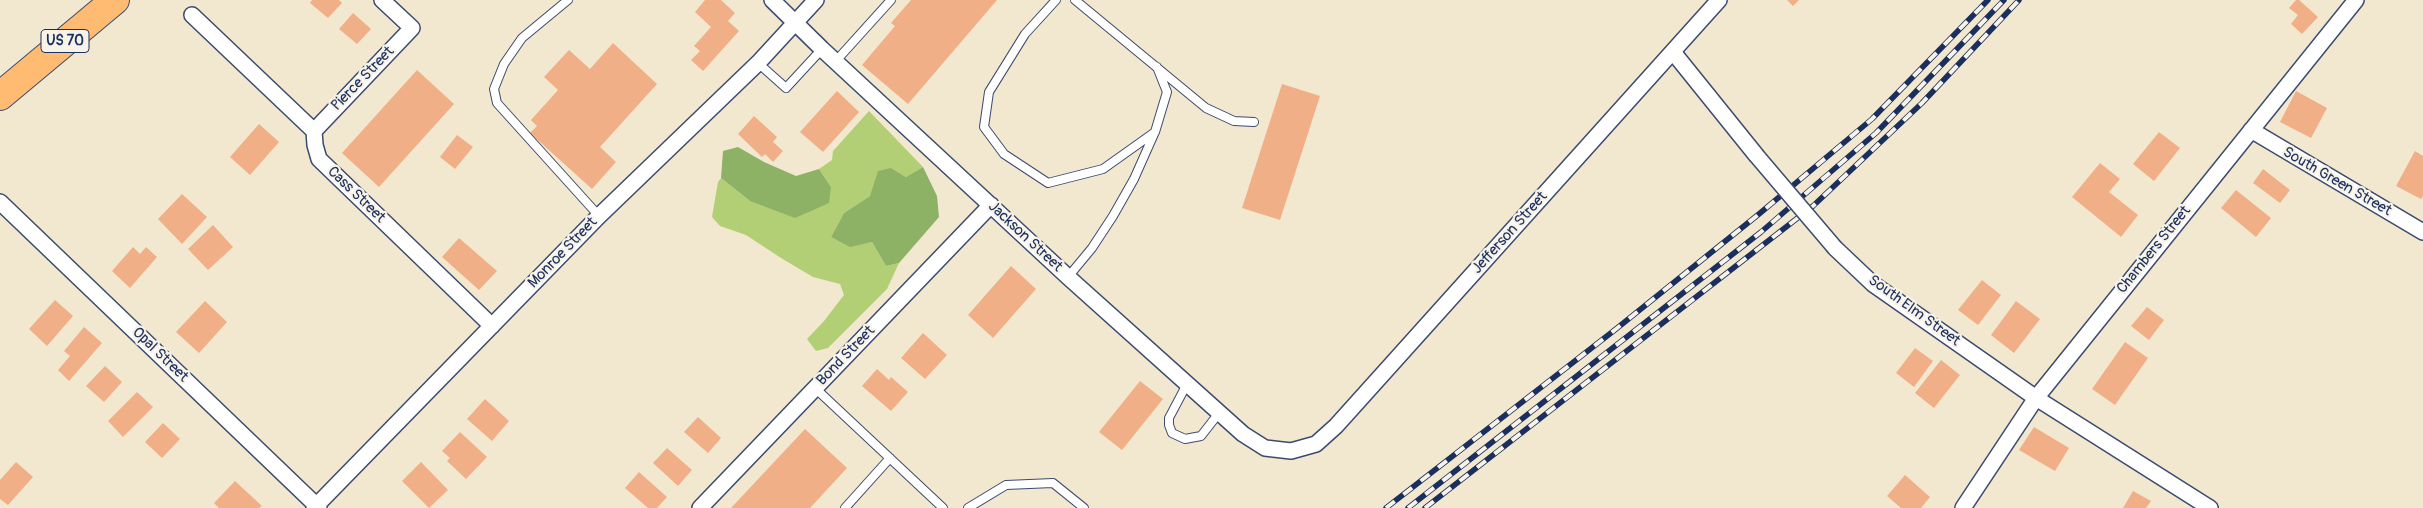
<!DOCTYPE html>
<html>
<head>
<meta charset="utf-8">
<style>
  body { margin:0 }
  canvas { display:block; background:#f2e7cf }
</style>
</head>
<body>
<canvas width="2423" height="508"></canvas>
<script>
const ctx = document.querySelector('canvas').getContext('2d');
ctx.lineJoin = 'round';
function fill(path, color) { ctx.fillStyle = color; ctx.fill(path, 'evenodd'); }
const toPath = rows => new Path2D(rows.map(r => 'M' + r).join(''));
function stroke(path, color, width, dash) { ctx.strokeStyle = color; ctx.lineWidth = width; ctx.lineCap = dash ? 'butt' : 'round'; ctx.setLineDash(dash || []); ctx.stroke(path); }
function label(font, color, halo, rows, align = 'center') {
  ctx.font = font + ' Pangolin,sans-serif'; ctx.lineWidth = 4.5; ctx.setLineDash([]); ctx.textBaseline = 'middle'; ctx.strokeStyle = halo; ctx.fillStyle = color; for (const [text, x, y, turn = 0] of rows) {
    ctx.save(); ctx.translate(x, y); ctx.rotate((+turn || 0) * Math.PI / 180); ctx.textAlign = isNaN(turn) ? turn : align; if (halo) ctx.strokeText(text, 0, 0); ctx.fillText(text, 0, 0); ctx.restore();
  }
}
const green = toPath([
  [869,111,923,167,906,177,891,168,870,196,844,213,831,237,850,246,872,242,886,266,899,263,887,289,828,348,816,351,807,339,824,321,844,295,840,284,813,277,781,258,746,235,720,226,712,217,718,182,721,178,750,201,831,187,819,169,832,160,833,151]
]);
const forest = toPath([
  [738,147,764,162,796,176,819,169,831,187,829,203,795,218,750,201,721,178,723,151],
  [923,167,937,196,939,217,899,263,886,266,872,242,850,247,831,237,844,213,870,196,878,171,891,168,906,177]
]);
const building = toPath([
  [312,0,339,0,342,3,328,18,310,3],
  [705,0,721,0,735,13,728,21,739,31,703,71,691,60,700,51,694,46,711,27,695,12],
  [911,0,997,0,908,104,862,65,895,26,891,23],
  [1787,0,1799,0,1793,6],
  [2296,0,2299,0,2318,17,2302,34,2291,24,2298,15,2289,8],
  [353,13,371,29,357,44,339,29],
  [613,43,657,84,600,147,616,162,592,189,530,133,537,126,531,120,558,90,544,77,569,50,590,69],
  [417,70,454,104,379,187,342,153],
  [1282,84,1320,96,1280,220,1242,208],
  [837,91,859,112,823,152,800,132],
  [2296,91,2327,108,2311,138,2280,122],
  [754,116,777,137,773,142,783,151,773,162,765,154,762,157,738,134],
  [259,124,279,142,250,175,230,157],
  [2159,132,2180,148,2154,181,2133,164],
  [457,135,473,147,455,169,440,157],
  [2415,151,2423,156,2423,196,2421,199,2396,186],
  [2100,163,2120,179,2109,192,2138,215,2121,237,2072,197],
  [2263,169,2290,190,2280,203,2253,183],
  [2236,190,2271,218,2256,237,2221,208],
  [182,194,207,217,182,244,158,219],
  [213,225,233,247,208,270,188,249],
  [459,238,497,271,479,290,442,257],
  [133,247,140,254,146,247,157,257,130,288,112,271],
  [1011,266,1036,289,993,338,968,315],
  [1982,280,2001,295,1978,325,1958,310],
  [55,300,73,316,47,346,29,329],
  [205,301,227,322,199,353,176,332],
  [2016,301,2040,319,2014,353,1991,335],
  [2147,307,2164,320,2149,340,2131,326],
  [84,327,102,343,69,381,58,370,70,356,64,351],
  [923,333,947,355,925,379,901,358],
  [2125,342,2148,358,2115,405,2092,389],
  [1915,348,1933,361,1914,387,1896,373],
  [1941,360,1960,375,1934,408,1915,393],
  [105,366,122,382,104,402,86,386],
  [877,369,889,380,891,377,908,392,891,411,862,386],
  [1140,381,1163,399,1122,450,1099,432],
  [137,392,153,407,123,437,108,421],
  [485,399,509,421,492,441,467,419],
  [698,417,721,438,708,453,684,432],
  [163,423,180,439,162,458,145,442],
  [2034,427,2069,448,2055,471,2019,450],
  [805,429,847,468,810,508,731,508],
  [460,432,487,457,466,479,447,461,450,458,442,451],
  [667,448,692,470,678,486,653,463],
  [16,462,33,477,8,505,0,499,0,480],
  [421,462,448,490,429,508,402,481],
  [639,472,667,497,657,508,648,508,625,488],
  [1905,475,1930,497,1921,508,1901,508,1887,496],
  [235,481,262,506,259,508,219,508,214,503],
  [2133,491,2151,501,2146,508,2123,508]
]);
const lane = toPath([
  [568,0,522,38,504,64,494,89,497,103,599,216],
  [1056,0,1025,34,989,92,984,127,1004,154,1048,183,1103,169,1155,132,1167,92,1157,67],
  [1075,0,1206,108,1234,121,1254,122],
  [835,62,891,0],
  [758,63,786,88,822,49],
  [1068,277,1092,248,1113,216,1134,179,1154,134],
  [1187,384,1169,418,1169,425,1172,433,1185,439,1201,436,1219,413],
  [815,388,943,508],
  [845,508,890,458],
  [968,508,1006,485,1053,483,1084,508]
]);
const street = toPath([
  [772,0,822,49,1068,277,1243,434,1265,448,1291,451,1316,444,1336,426,1719,0],
  [192,15,314,131,315,145,319,159,492,326],
  [1673,52,1756,155],
  [2251,130,2423,232],
  [314,131,412,28,382,0],
  [0,202,319,508],
  [1835,248,1873,284,2036,398,2210,508],
  [314,508,599,216,758,63,816,0],
  [700,508,991,205],
  [1963,508,2036,398,2356,0]
]);
const highway = toPath([
  [0,96,115,0]
]);
const rail = toPath([
  [1386,508,1616,329,1759,214,1872,119,1988,0],
  [1408,508,1761,232,1876,133,2004,0],
  [1425,508,1813,206,1922,103,2019,0]
]);
const streetBridge = toPath([
  [1756,155,1835,248]
]);
const shields = [
  [65,41,48]
];
const shieldNames = [
  ["US 70",65,41]
];
const streetNames = [
  ["Pierce Street",363,79,-46],
  ["South Green Street",2337,182,30],
  ["Cass Street",356,195,44],
  ["Jefferson Street",1510,233,-48],
  ["Jackson Street",1025,237,43],
  ["Chambers Street",2154,250,-51],
  ["Monroe Street",563,253,-46],
  ["South Elm Street",1914,311,36],
  ["Opal Street",160,355,44],
  ["Bond Street",846,356,-46]
];
fill(green, '#b2cf75');
fill(forest, '#8db266');
fill(building, '#f1af88');
stroke(lane, '#3b4b6f', 10);
stroke(street, '#3b4b6f', 18);
stroke(highway, '#3b4b6f', 30);
stroke(lane, '#fff', 8);
stroke(street, '#fff', 15);
stroke(highway, '#ffbb71', 28);
stroke(rail, '#1b2f5e', 5.5);
stroke(rail, '#f7f3e8', 4, [11]);
stroke(streetBridge, '#3b4b6f', 18, []);
stroke(streetBridge, '#fff', 15);
for (const [x, y, w] of shields) { const box = new Path2D(); box.roundRect(x - w / 2, y - 11.5, w, 23, 4); ctx.fillStyle = '#f7f3e8'; ctx.fill(box); stroke(box, '#1b2f5e', 1); }
label('bold 14px', '#1b2f5e', null, shieldNames);
label('15px', '#1b2f5e', '#f7f3e8', streetNames);
</script>
</body>
</html>
